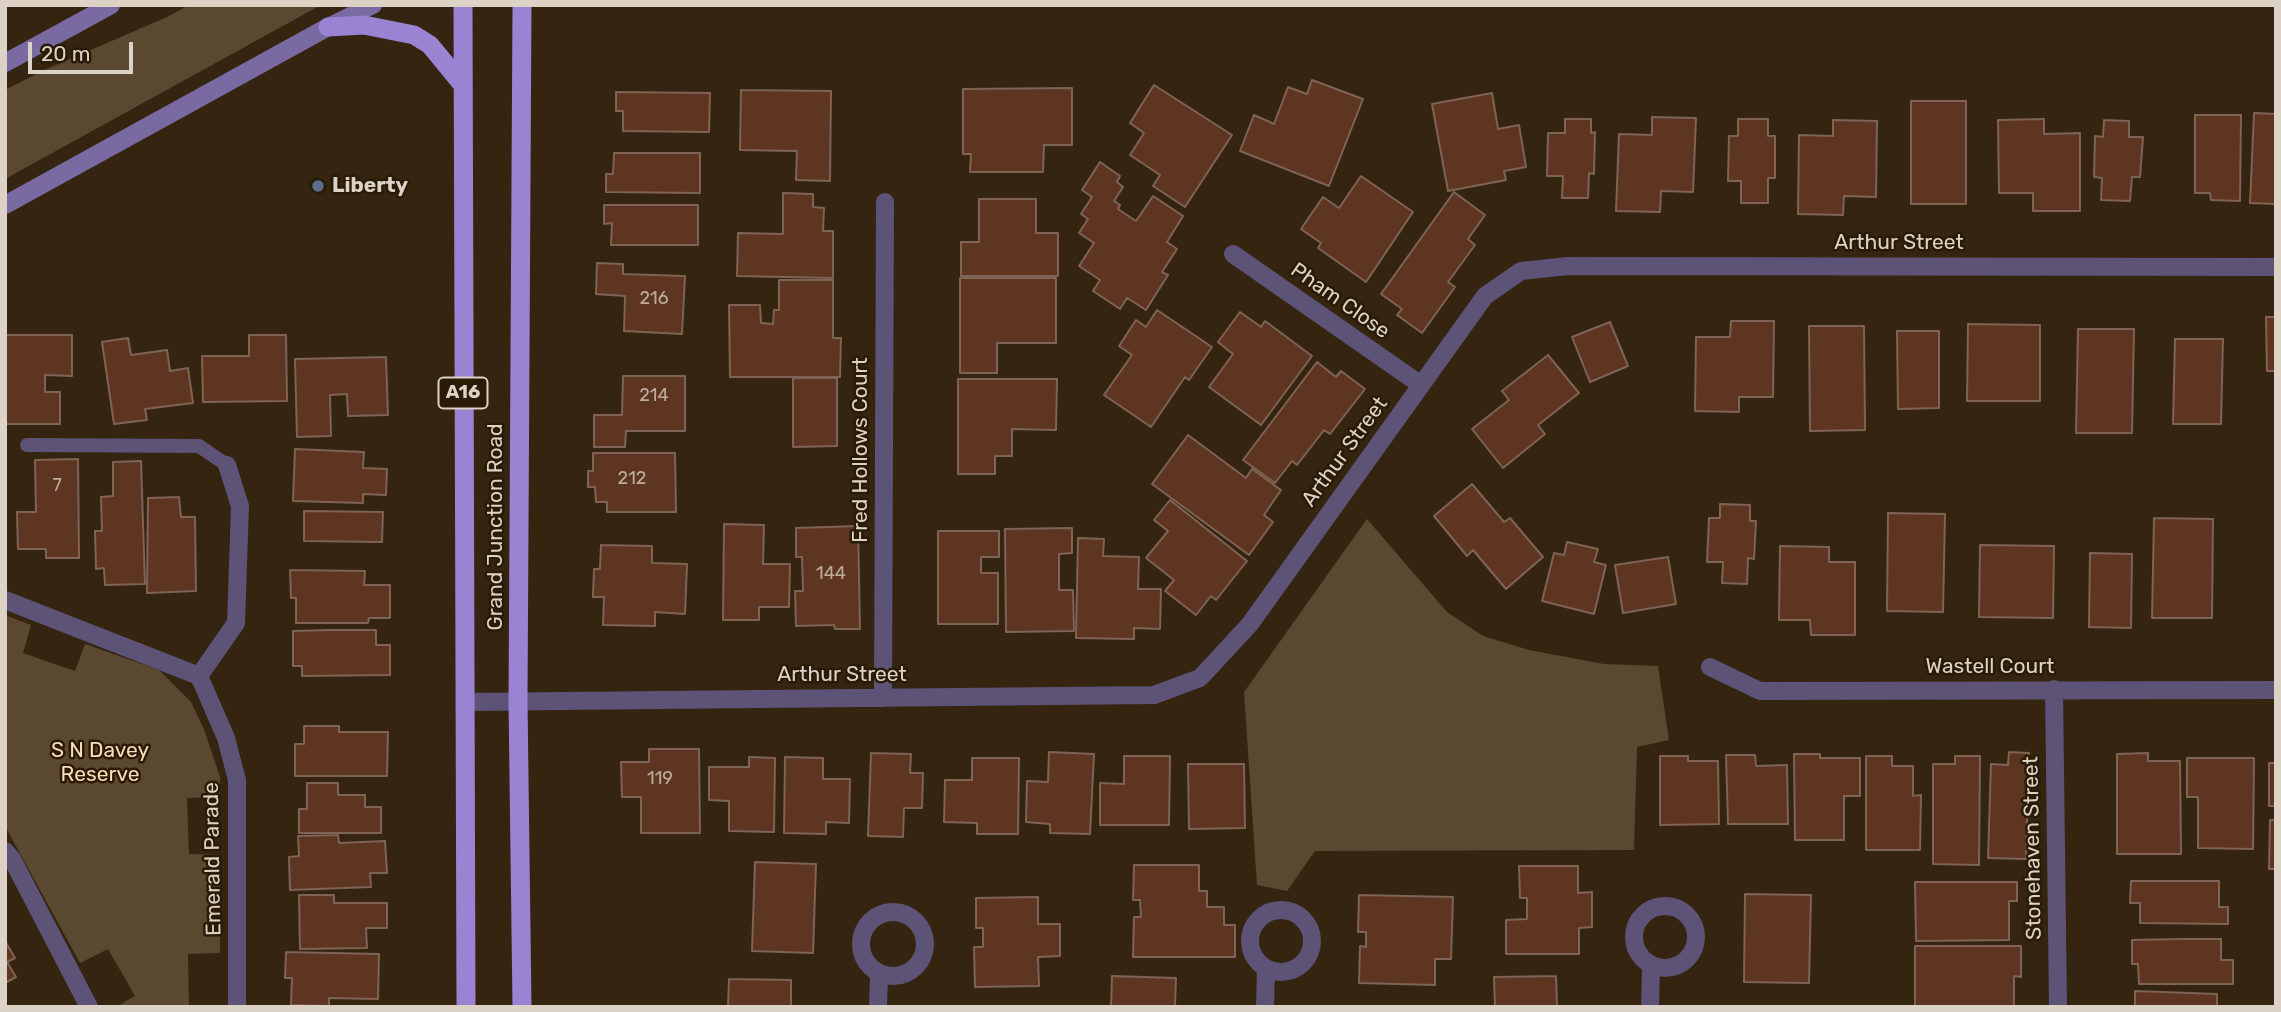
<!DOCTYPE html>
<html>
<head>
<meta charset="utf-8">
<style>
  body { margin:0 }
  #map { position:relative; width:2281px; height:1012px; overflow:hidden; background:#342410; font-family:Rubik,sans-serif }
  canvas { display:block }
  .frame { position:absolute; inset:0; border:7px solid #ddd2c6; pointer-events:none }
  .scale { position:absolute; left:28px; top:42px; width:105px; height:32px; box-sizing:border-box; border:4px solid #ddd2c6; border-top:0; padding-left:9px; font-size:21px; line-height:24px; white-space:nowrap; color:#ddd2c6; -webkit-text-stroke:5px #2a1b06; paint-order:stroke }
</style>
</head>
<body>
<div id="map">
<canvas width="2281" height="1012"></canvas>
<div class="frame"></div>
<div class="scale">20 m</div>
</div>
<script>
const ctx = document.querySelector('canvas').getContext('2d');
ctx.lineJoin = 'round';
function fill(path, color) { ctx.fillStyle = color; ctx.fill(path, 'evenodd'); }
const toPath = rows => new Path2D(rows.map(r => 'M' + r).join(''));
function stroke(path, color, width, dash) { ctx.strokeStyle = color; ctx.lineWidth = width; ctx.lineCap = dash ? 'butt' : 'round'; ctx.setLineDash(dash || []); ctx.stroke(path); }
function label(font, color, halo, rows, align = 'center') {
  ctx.font = font + ' Rubik,sans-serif'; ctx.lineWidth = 5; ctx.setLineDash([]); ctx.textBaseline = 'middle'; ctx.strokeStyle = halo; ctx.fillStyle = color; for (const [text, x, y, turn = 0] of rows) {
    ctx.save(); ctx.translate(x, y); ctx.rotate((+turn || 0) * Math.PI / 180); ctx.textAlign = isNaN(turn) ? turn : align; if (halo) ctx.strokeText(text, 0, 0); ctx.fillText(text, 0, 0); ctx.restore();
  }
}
const green = toPath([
  [189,5,321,5,5,179,5,90,42,71,167,17],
  [1367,519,1447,612,1483,636,1529,650,1604,664,1658,666,1669,740,1637,747,1634,850,1315,851,1287,891,1257,885,1244,692],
  [5,615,31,625,23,653,75,671,85,644,159,670,191,702,204,729,220,777,220,797,187,798,189,854,220,855,220,953,188,954,189,1007,116,1007,135,996,108,949,80,963,5,826]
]);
const building = toPath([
  [1312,80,1363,99,1329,186,1240,151,1254,115,1274,124,1288,87,1307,94,1312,80],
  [1154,85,1232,135,1185,207,1153,186,1160,175,1130,155,1144,133,1130,123,1154,85],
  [1072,88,1072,145,1044,145,1043,172,970,172,971,154,963,154,963,89,1072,88],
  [741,90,831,91,830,181,796,180,797,151,740,150,741,90],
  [616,92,710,93,709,132,623,131,623,111,616,111,616,92],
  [1492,93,1498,129,1519,125,1526,167,1504,171,1506,180,1448,191,1432,104,1492,93],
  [1911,101,1966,101,1966,204,1911,204,1911,101],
  [2254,113,2276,114,2276,204,2250,203,2254,113],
  [2195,115,2241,115,2240,201,2211,200,2210,193,2195,193,2195,115],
  [1652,117,1696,118,1693,192,1661,191,1660,212,1616,211,1619,134,1652,135,1652,117],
  [1565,119,1591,119,1591,133,1595,132,1594,174,1589,173,1588,198,1562,198,1563,176,1547,176,1548,133,1565,133,1565,119],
  [1738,119,1768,119,1768,136,1775,136,1775,178,1768,178,1768,203,1741,203,1741,181,1728,181,1729,136,1738,136,1738,119],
  [2044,119,2044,134,2080,133,2080,211,2033,211,2033,193,1999,193,1998,120,2044,119],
  [1833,120,1877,121,1876,197,1844,196,1843,215,1798,214,1799,135,1833,136,1833,120],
  [2104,120,2129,121,2129,137,2143,137,2140,177,2132,177,2130,201,2101,200,2102,178,2094,177,2095,136,2103,137,2104,120],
  [614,153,700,153,700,193,606,192,606,174,613,174,614,153],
  [1100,162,1120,176,1117,182,1123,187,1114,201,1120,205,1118,209,1136,221,1153,196,1183,216,1167,242,1177,249,1162,272,1168,275,1146,310,1127,298,1120,309,1093,291,1100,280,1079,266,1094,243,1079,233,1088,219,1081,214,1092,197,1082,190,1100,162],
  [1361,176,1413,212,1366,282,1318,248,1321,243,1301,229,1323,197,1339,208,1361,176],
  [1454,192,1485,215,1468,239,1475,245,1448,282,1455,287,1422,333,1397,315,1402,309,1381,294,1454,192],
  [783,193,813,194,813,207,824,208,823,231,833,231,833,278,737,276,738,233,783,234,783,193],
  [979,199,1036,199,1036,233,1058,233,1058,276,961,276,961,242,979,242,979,199],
  [604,205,698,205,698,245,611,245,612,223,604,224,604,205],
  [597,263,623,264,623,274,685,276,682,334,624,331,625,296,596,294,597,263],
  [960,278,1056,278,1056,343,997,343,997,373,960,373,960,278],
  [779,280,833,280,833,338,841,338,840,377,730,377,729,305,760,305,761,323,773,324,774,310,779,310,779,280],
  [1157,310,1212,347,1189,380,1185,377,1151,427,1104,395,1132,355,1119,346,1136,320,1146,327,1157,310],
  [1240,312,1261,327,1265,321,1312,356,1261,425,1209,387,1233,354,1218,342,1240,312],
  [2266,317,2276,317,2276,371,2267,371,2266,317],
  [1731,321,1774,321,1773,397,1739,397,1739,412,1695,411,1696,337,1730,337,1731,321],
  [1610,322,1628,366,1590,382,1572,337,1610,322],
  [1968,324,2040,325,2040,401,1967,401,1968,324],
  [1809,326,1864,326,1865,430,1810,431,1809,326],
  [2078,329,2134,329,2132,433,2076,433,2078,329],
  [1897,331,1939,331,1939,408,1898,409,1897,331],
  [5,335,72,335,72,376,45,375,45,392,60,392,60,424,5,424,5,335],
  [249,335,286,335,287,401,203,402,202,356,249,356,249,335],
  [128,338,131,355,167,350,170,371,188,368,193,403,145,409,147,420,114,424,102,342,128,338],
  [2175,339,2223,339,2221,424,2173,424,2175,339],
  [1548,355,1579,393,1538,425,1545,434,1503,468,1472,429,1509,400,1502,391,1548,355],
  [386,357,388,415,348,416,347,394,330,395,331,436,297,437,295,359,386,357],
  [1317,362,1336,377,1341,371,1365,389,1330,434,1324,430,1297,465,1292,461,1275,483,1243,460,1317,362],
  [623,376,685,376,685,431,626,431,625,447,594,447,594,415,622,415,623,376],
  [793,378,837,378,837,446,793,447,793,378],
  [958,379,1057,379,1056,430,1012,429,1012,456,995,456,995,474,958,474,958,379],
  [1188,435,1246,478,1252,469,1281,490,1264,515,1273,522,1249,555,1152,484,1188,435],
  [295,449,364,452,363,468,387,469,386,495,363,494,363,503,293,501,295,449],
  [593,453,675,453,676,512,607,512,607,502,596,502,595,487,588,487,588,471,593,471,593,453],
  [78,459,79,558,46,558,46,549,18,549,17,512,36,512,35,460,78,459],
  [141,461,145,584,105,585,104,568,96,569,95,531,102,531,101,497,113,496,113,462,141,461],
  [1472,484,1504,522,1510,518,1543,557,1506,589,1473,550,1467,556,1434,516,1472,484],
  [179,497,181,517,195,517,196,591,147,593,148,498,179,497],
  [1170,500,1247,561,1216,600,1211,596,1196,615,1165,591,1174,580,1146,558,1168,531,1154,520,1170,500],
  [1720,504,1750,505,1750,521,1756,521,1754,559,1748,558,1747,584,1722,583,1723,562,1707,562,1709,518,1720,518,1720,504],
  [304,511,383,512,382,542,304,541,304,511],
  [1888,513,1945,514,1943,612,1887,611,1888,513],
  [2154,518,2213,519,2212,618,2152,618,2154,518],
  [724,524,764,525,763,564,790,564,789,607,759,607,759,620,723,620,724,524],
  [858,526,860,629,835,629,834,625,796,626,795,591,803,591,802,557,796,557,796,528,858,526],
  [1072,528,1072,553,1059,554,1059,590,1073,590,1074,631,1006,632,1005,529,1072,528],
  [938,531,999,531,999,557,981,557,981,573,998,573,998,624,938,624,938,531],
  [1078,538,1104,539,1103,556,1139,557,1138,589,1161,589,1160,629,1134,628,1134,639,1076,638,1078,538],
  [1567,542,1598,549,1594,562,1606,565,1594,614,1542,601,1554,553,1564,555,1567,542],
  [601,545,652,546,652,563,687,564,685,614,655,612,655,626,603,625,604,597,593,597,594,569,600,569,601,545],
  [1980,545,2054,546,2053,618,1979,617,1980,545],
  [1780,546,1829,547,1829,562,1855,562,1855,635,1811,635,1810,620,1779,620,1780,546],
  [2090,553,2132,554,2131,628,2089,627,2090,553],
  [1668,557,1676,604,1623,613,1615,565,1668,557],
  [290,570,365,571,364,585,390,585,390,618,369,618,368,623,296,623,296,598,291,598,290,570],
  [330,630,376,630,376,645,390,645,390,675,302,676,302,666,293,666,293,631,330,630],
  [304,726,339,726,339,732,388,732,387,776,295,776,295,744,304,744,304,726],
  [649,749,699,749,700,833,641,833,641,797,622,797,621,762,649,762,649,749],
  [1049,752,1094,754,1090,834,1050,833,1050,824,1026,822,1027,781,1048,782,1049,752],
  [2009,752,2029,753,2026,859,1988,858,1991,764,2008,765,2009,752],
  [871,753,911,754,910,773,923,773,922,808,904,808,903,837,868,836,871,753],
  [2148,753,2148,761,2180,761,2181,854,2117,854,2117,754,2148,753],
  [1794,754,1820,754,1820,758,1860,758,1860,796,1844,796,1844,840,1795,840,1794,754],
  [1726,755,1755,755,1756,766,1787,765,1788,824,1728,824,1726,755],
  [1124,756,1170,756,1169,825,1100,825,1100,783,1124,784,1124,756],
  [1660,756,1688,756,1688,761,1718,761,1719,824,1660,825,1660,756],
  [1866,756,1892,756,1892,766,1913,766,1913,796,1921,795,1920,850,1866,850,1866,756],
  [1955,756,1980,756,1979,865,1933,864,1933,764,1955,764,1955,756],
  [749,757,775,758,774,832,729,831,729,801,709,800,709,767,749,767,749,757],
  [785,757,823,758,823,779,850,779,849,823,826,822,826,834,784,833,785,757],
  [972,758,1019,758,1018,834,977,834,977,823,944,822,945,780,972,780,972,758],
  [2187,758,2254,758,2253,849,2198,848,2198,797,2187,797,2187,758],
  [2269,763,2276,763,2276,806,2269,806,2269,763],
  [1188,764,1244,764,1245,828,1189,829,1188,764],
  [307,783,338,783,338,795,365,795,365,807,381,807,381,833,299,833,299,809,307,809,307,783],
  [2270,820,2276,820,2276,869,2269,869,2270,820],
  [338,835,339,843,385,841,387,873,370,873,371,887,290,890,289,857,299,856,298,836,338,835],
  [755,862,816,864,813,953,752,951,755,862],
  [1134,865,1199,865,1199,891,1207,891,1207,907,1224,907,1224,925,1235,925,1235,957,1133,957,1134,917,1141,917,1140,900,1133,900,1134,865],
  [1519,866,1578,866,1578,893,1592,892,1592,927,1579,928,1579,954,1506,954,1506,920,1527,919,1527,898,1520,898,1519,866],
  [2131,881,2219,881,2219,907,2228,907,2228,924,2140,923,2140,903,2130,903,2131,881],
  [1915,882,2017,882,2017,901,2009,901,2009,940,1916,941,1915,882],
  [1745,894,1811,895,1809,983,1744,982,1745,894],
  [299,895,334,895,334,903,387,903,387,928,366,928,367,948,300,949,299,895],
  [1359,895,1453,897,1451,959,1435,959,1435,985,1359,983,1360,946,1366,947,1366,932,1358,932,1359,895],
  [1038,897,1038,924,1060,924,1060,956,1038,957,1039,986,975,987,974,947,983,947,983,928,976,928,976,898,1038,897],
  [2181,939,2221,939,2221,960,2233,960,2233,984,2139,984,2138,964,2132,964,2132,940,2181,939],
  [5,941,15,958,7,962,16,977,5,983,5,941],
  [1915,946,2021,946,2021,977,2014,976,2014,1007,1915,1007,1915,946],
  [286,952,379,954,378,999,329,998,329,1006,291,1005,292,978,285,978,286,952],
  [1112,976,1176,978,1175,1006,1183,1007,1111,1007,1112,976],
  [1556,976,1557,1006,1564,1007,1495,1007,1494,977,1556,976],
  [729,979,791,980,791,1007,728,1007,729,979],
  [2135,991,2217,994,2217,1007,2135,1007,2135,991]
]);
const service = toPath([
  [27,445,199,446,227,465]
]);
const minor = toPath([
  [1233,254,1421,385],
  [227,465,240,506,236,623,199,676,226,738,237,780,237,1007],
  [5,600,199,676],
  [1710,667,1760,691,2276,690],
  [2054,689,2058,1007],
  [883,698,885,202],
  [465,702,1154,695,1200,678,1250,624,1485,296,1521,271,1568,266,2276,267],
  [5,851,12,859,89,1007],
  '1634 937a31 31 0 1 1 62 0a31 31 0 1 1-62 0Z',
  '1250 941a31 31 0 1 1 62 0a31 31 0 1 1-62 0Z',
  '861 944a32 32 0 1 1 64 0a32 32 0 1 1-64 0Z',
  [878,1007,879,974],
  [1265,1007,1266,969],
  [1650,1007,1651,965]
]);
const secondary = toPath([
  [5,63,111,5],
  [5,205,328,27,373,5]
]);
const trunk = toPath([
  [463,5,466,1007],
  [522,5,518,701,522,1007],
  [328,27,364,25,414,35,430,45,462,84]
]);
const markers = [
  [318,186,7,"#5c6f8a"]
];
const numberNames = [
  ["216",654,299],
  ["214",654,396],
  ["212",632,479],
  ["7",57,486],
  ["144",831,574],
  ["119",660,779]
];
const shields = [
  [463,393,49]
];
const shieldNames = [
  ["A16",463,393]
];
const poiNames = [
  ["Liberty",332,186]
];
const streetNames = [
  ["Arthur Street",1899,243],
  ["Pham Close",1340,301,35],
  ["Fred Hollows Court",861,450,-90],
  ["Arthur Street",1345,452,-54],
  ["Grand Junction Road",496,527,-90],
  ["Wastell Court",1990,667],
  ["Arthur Street",842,675],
  ["Stonehaven Street",2033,848,-91],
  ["Emerald Parade",213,859,-91]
];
const parkNames = [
  ["S N Davey",100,751],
  ["Reserve",100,775]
];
fill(green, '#5b4830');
fill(building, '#5d3520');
stroke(building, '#7e6356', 2);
stroke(service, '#5c5376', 14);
stroke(minor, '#5c5376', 18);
stroke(secondary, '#796aa2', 18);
stroke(trunk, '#9a83d2', 19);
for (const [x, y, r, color] of markers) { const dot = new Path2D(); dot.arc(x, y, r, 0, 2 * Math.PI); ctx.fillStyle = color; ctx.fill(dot); stroke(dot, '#2a1b06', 2.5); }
label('18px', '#bdab9c', null, numberNames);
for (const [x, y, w] of shields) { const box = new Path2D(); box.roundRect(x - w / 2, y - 15.5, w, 31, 5); ctx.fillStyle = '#2a1b06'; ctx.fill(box); stroke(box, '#ddd2c6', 2); }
label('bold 19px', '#ddd2c6', null, shieldNames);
label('bold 21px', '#ddd2c6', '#2a1b06', poiNames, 'left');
label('21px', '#ddd2c6', '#2a1b06', streetNames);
label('21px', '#fbdcb8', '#2a1b06', parkNames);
</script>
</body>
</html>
